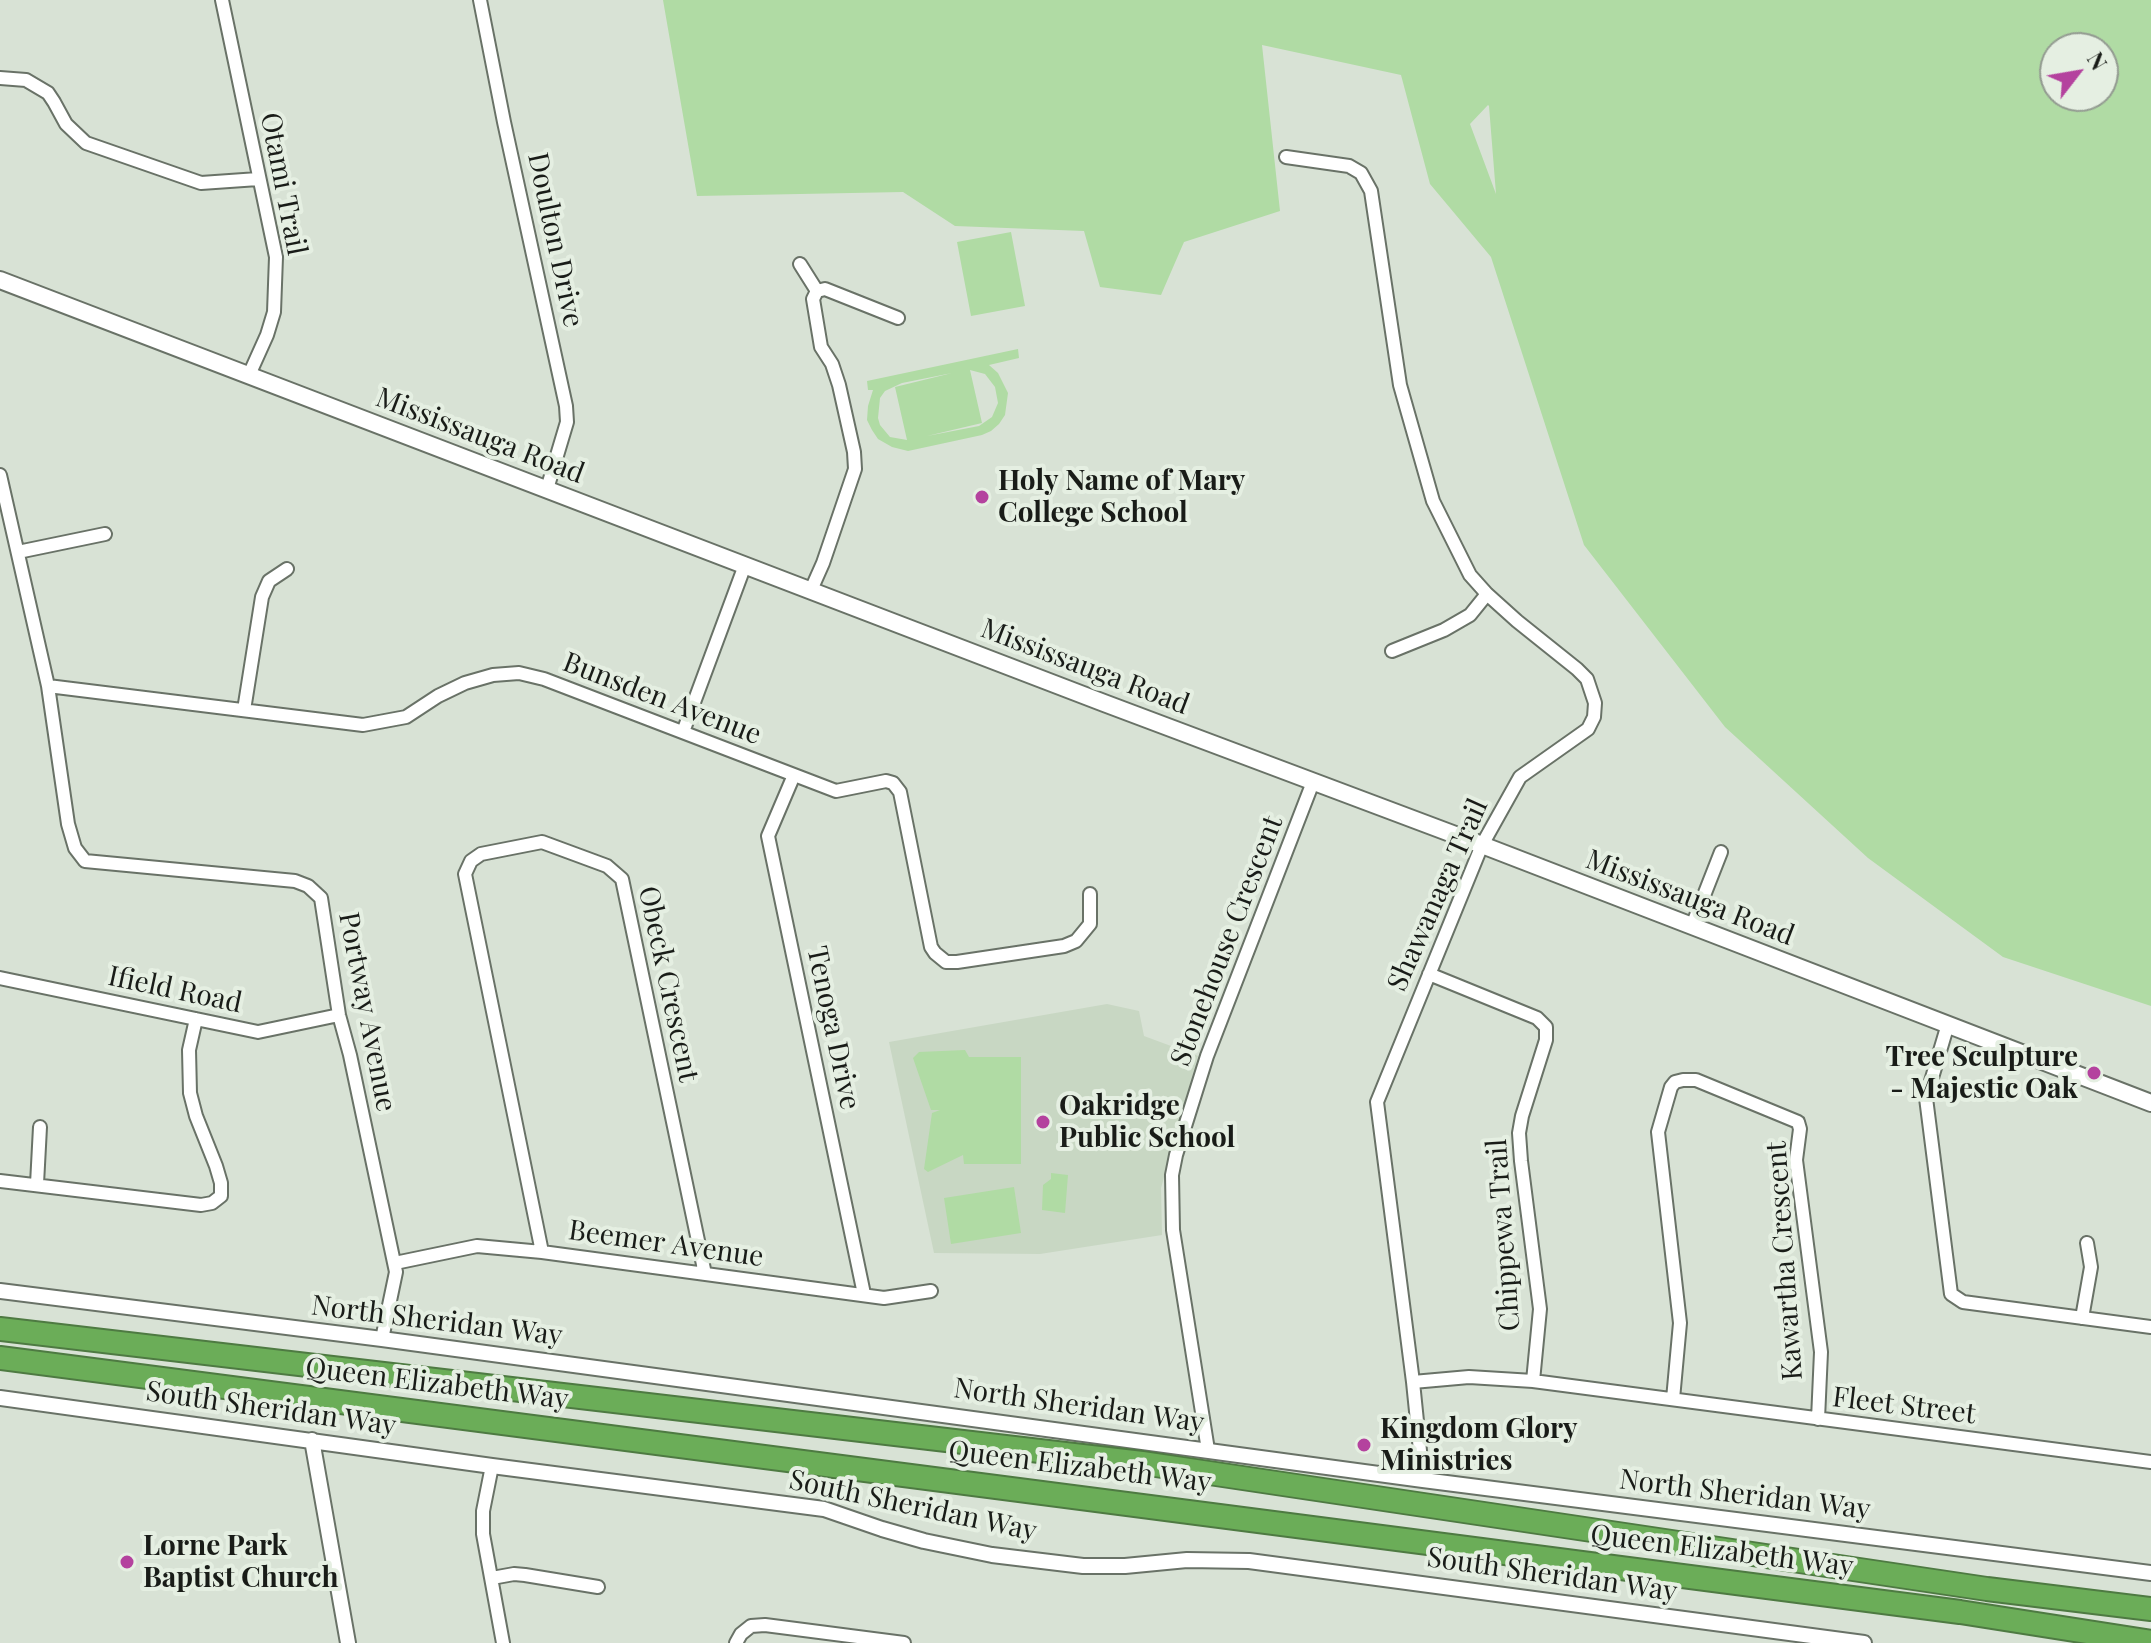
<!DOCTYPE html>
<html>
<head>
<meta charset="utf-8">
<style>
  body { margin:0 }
  #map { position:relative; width:2151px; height:1643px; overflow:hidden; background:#d8e2d5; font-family:"Playfair Display",serif }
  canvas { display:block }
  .north { position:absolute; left:2039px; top:32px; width:80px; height:80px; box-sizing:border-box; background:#e5efe2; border:2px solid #939b91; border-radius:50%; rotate:59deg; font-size:22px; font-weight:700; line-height:32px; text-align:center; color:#191c18 }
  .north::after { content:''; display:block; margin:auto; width:28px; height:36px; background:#b4429e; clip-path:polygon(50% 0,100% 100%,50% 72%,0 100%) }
</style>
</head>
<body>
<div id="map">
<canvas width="2151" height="1643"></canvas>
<div class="north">N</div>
</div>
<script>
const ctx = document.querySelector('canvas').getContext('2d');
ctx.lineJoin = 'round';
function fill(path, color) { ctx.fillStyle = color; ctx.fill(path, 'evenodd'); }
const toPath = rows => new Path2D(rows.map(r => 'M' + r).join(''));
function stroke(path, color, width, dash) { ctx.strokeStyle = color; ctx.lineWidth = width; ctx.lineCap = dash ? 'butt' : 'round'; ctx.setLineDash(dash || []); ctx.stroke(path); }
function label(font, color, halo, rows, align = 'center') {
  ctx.font = font + ' "Playfair Display",serif'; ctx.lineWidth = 8; ctx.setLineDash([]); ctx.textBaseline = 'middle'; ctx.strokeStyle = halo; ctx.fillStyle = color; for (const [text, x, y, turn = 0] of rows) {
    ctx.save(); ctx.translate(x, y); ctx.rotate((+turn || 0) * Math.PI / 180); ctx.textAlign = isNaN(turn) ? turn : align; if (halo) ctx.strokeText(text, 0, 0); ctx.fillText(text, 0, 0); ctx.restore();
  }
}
const built = toPath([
  [1107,1004,1139,1011,1144,1036,1198,1056,1161,1188,1162,1235,1040,1254,934,1253,889,1042]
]);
const green = toPath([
  [663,0,2151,0,2151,1006,2003,957,1868,858,1725,727,1584,545,1491,257,1430,184,1401,75,1262,45,1280,211,1184,242,1161,295,1100,287,1084,231,955,226,903,192,697,196],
  [2055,48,2103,48,2103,96,2055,96],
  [1488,105,1489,106,1496,194,1470,124],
  [1011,232,1025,306,971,316,957,242],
  [1018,349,1019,358,989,365,998,373,1008,393,1005,415,999,424,991,431,982,435,908,451,892,447,878,439,872,430,867,420,868,406,873,390,868,390,867,381],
  [970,370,985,374,995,387,998,403,992,417,979,426,927,436,982,423],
  [952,373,895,387,907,440,890,437,880,425,878,418,880,398,885,391,902,383],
  [965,1050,969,1057,1021,1057,1021,1164,964,1164,963,1155,928,1172,924,1169,932,1113,940,1110,931,1110,913,1058,919,1052],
  [1051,1173,1068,1175,1065,1213,1042,1210,1043,1185,1051,1179],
  [1014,1187,1021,1233,951,1244,944,1198]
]);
const minor = toPath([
  [222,0,276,257,274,312,267,335,249,375],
  [480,0,504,122,566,406,567,422,547,489],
  [0,78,26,80,48,93,54,102,66,124,86,143,201,183,258,179],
  [1286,157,1349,166,1361,173,1371,191,1400,385,1433,501,1470,575,1487,594,1517,621,1577,669,1587,679,1595,703,1594,717,1588,729,1520,777,1482,845,1377,1102,1413,1382,1423,1480],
  [800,264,817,291],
  [0,475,48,686,68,824,75,848,85,861,295,881,308,886,321,898,339,1015,350,1055,396,1272,382,1339],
  [18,552,105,534],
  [811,590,823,563,855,469,854,452,839,385,832,364,821,347,813,299,817,291,825,289,898,318],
  [1392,651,1444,630,1470,615,1487,594],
  [48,686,363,725,406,717,438,696,465,683,493,675,519,673,544,679,836,791,886,781,893,783,900,792,931,947,935,953,946,962,957,962,1064,946,1076,941,1090,924,1090,894],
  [244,710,262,597,269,581,287,569],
  [683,732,745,565],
  [794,775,768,836,864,1294],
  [1692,926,1721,852],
  [1429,974,1537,1018,1546,1027,1546,1040,1522,1116,1519,1133,1521,1161,1540,1309,1533,1381],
  [0,978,258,1032,339,1015],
  [1948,1024,1926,1098,1951,1294,1963,1302,2151,1327],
  [0,1181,201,1205,212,1203,221,1196,221,1183,216,1166,196,1116,190,1093,189,1050,196,1019],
  [37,1184,40,1127],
  [542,1252,465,874,471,861,481,854,542,842,607,866,622,879,705,1274],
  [395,1263,477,1246,542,1252,884,1298,931,1291],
  [2082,1318,2091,1267,2087,1243],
  [1413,1382,1469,1377,1533,1381,2151,1462],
  [1673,1399,1680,1323,1658,1132,1671,1087,1675,1082,1683,1080,1696,1080,1798,1122,1800,1129,1796,1160,1821,1352,1818,1419],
  [1208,1450,1173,1230,1172,1175,1176,1155,1207,1056,1313,782],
  [492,1466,483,1511,483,1534,503,1643],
  [492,1578,514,1574,525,1575,598,1587],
  [736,1643,741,1634,751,1626,765,1625,904,1643]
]);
const tertiary = toPath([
  [0,1291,382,1339,1423,1480,2151,1573],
  [0,1398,492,1466,824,1509,882,1529,924,1541,992,1555,1083,1566,1125,1566,1187,1560,1249,1561,1864,1643],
  [312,1440,348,1643]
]);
const secondary = toPath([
  [0,280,1104,703,1482,845,2151,1103]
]);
const motorway = toPath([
  [0,1329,1142,1463,1987,1589,2151,1609],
  [0,1358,1960,1612,2151,1642]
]);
const markers = [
  [982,497,8,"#b4429e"],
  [2094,1073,8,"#b4429e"],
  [1043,1122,8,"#b4429e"],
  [1364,1445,8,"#b4429e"],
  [127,1562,8,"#b4429e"]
];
const streetNames = [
  ["Otami Trail",283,184,79],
  ["Doulton Drive",555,240,78],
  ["Mississauga Road",480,436,21],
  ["Mississauga Road",1085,667,21],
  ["Bunsden Avenue",662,699,21],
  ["Shawanaga Trail",1438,895,-66],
  ["Mississauga Road",1690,898,21],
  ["Stonehouse Crescent",1227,941,-69],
  ["Obeck Crescent",668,984,78],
  ["Ifield Road",175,990,12],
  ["Portway Avenue",367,1012,79],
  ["Tenoga Drive",833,1028,78],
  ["Chippewa Trail",1504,1235,-94],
  ["Beemer Avenue",666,1244,8],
  ["Kawartha Crescent",1785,1261,-94],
  ["North Sheridan Way",437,1321,7],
  ["Queen Elizabeth Way",437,1384,7],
  ["North Sheridan Way",1079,1406,8],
  ["Fleet Street",1904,1406,7],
  ["South Sheridan Way",271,1409,8],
  ["Queen Elizabeth Way",1080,1467,7],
  ["North Sheridan Way",1745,1495,7],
  ["South Sheridan Way",913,1506,12],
  ["Queen Elizabeth Way",1722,1551,7],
  ["South Sheridan Way",1552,1575,8]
];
const poiNames = [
  ["Holy Name of Mary",998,481],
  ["College School",998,513],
  ["Tree Sculpture",2078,1057,"right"],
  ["- Majestic Oak",2078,1089,"right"],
  ["Oakridge",1059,1106],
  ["Public School",1059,1138],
  ["Kingdom Glory",1380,1429],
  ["Ministries",1380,1461],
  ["Lorne Park",143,1546],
  ["Baptist Church",143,1578]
];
fill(built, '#c8d7c3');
fill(green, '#b0dba4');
stroke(minor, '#697267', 16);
stroke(tertiary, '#697267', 18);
stroke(secondary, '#697267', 20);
stroke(motorway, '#4e7a42', 26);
stroke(minor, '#fff', 12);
stroke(tertiary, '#fff', 14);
stroke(secondary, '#fff', 16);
stroke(motorway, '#6bad58', 22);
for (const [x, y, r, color] of markers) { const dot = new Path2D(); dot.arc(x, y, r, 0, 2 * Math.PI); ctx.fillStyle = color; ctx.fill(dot); stroke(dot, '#e5efe2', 3); }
label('28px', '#191c18', '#e5efe2', streetNames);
label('bold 28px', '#191c18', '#e5efe2', poiNames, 'left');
</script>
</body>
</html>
